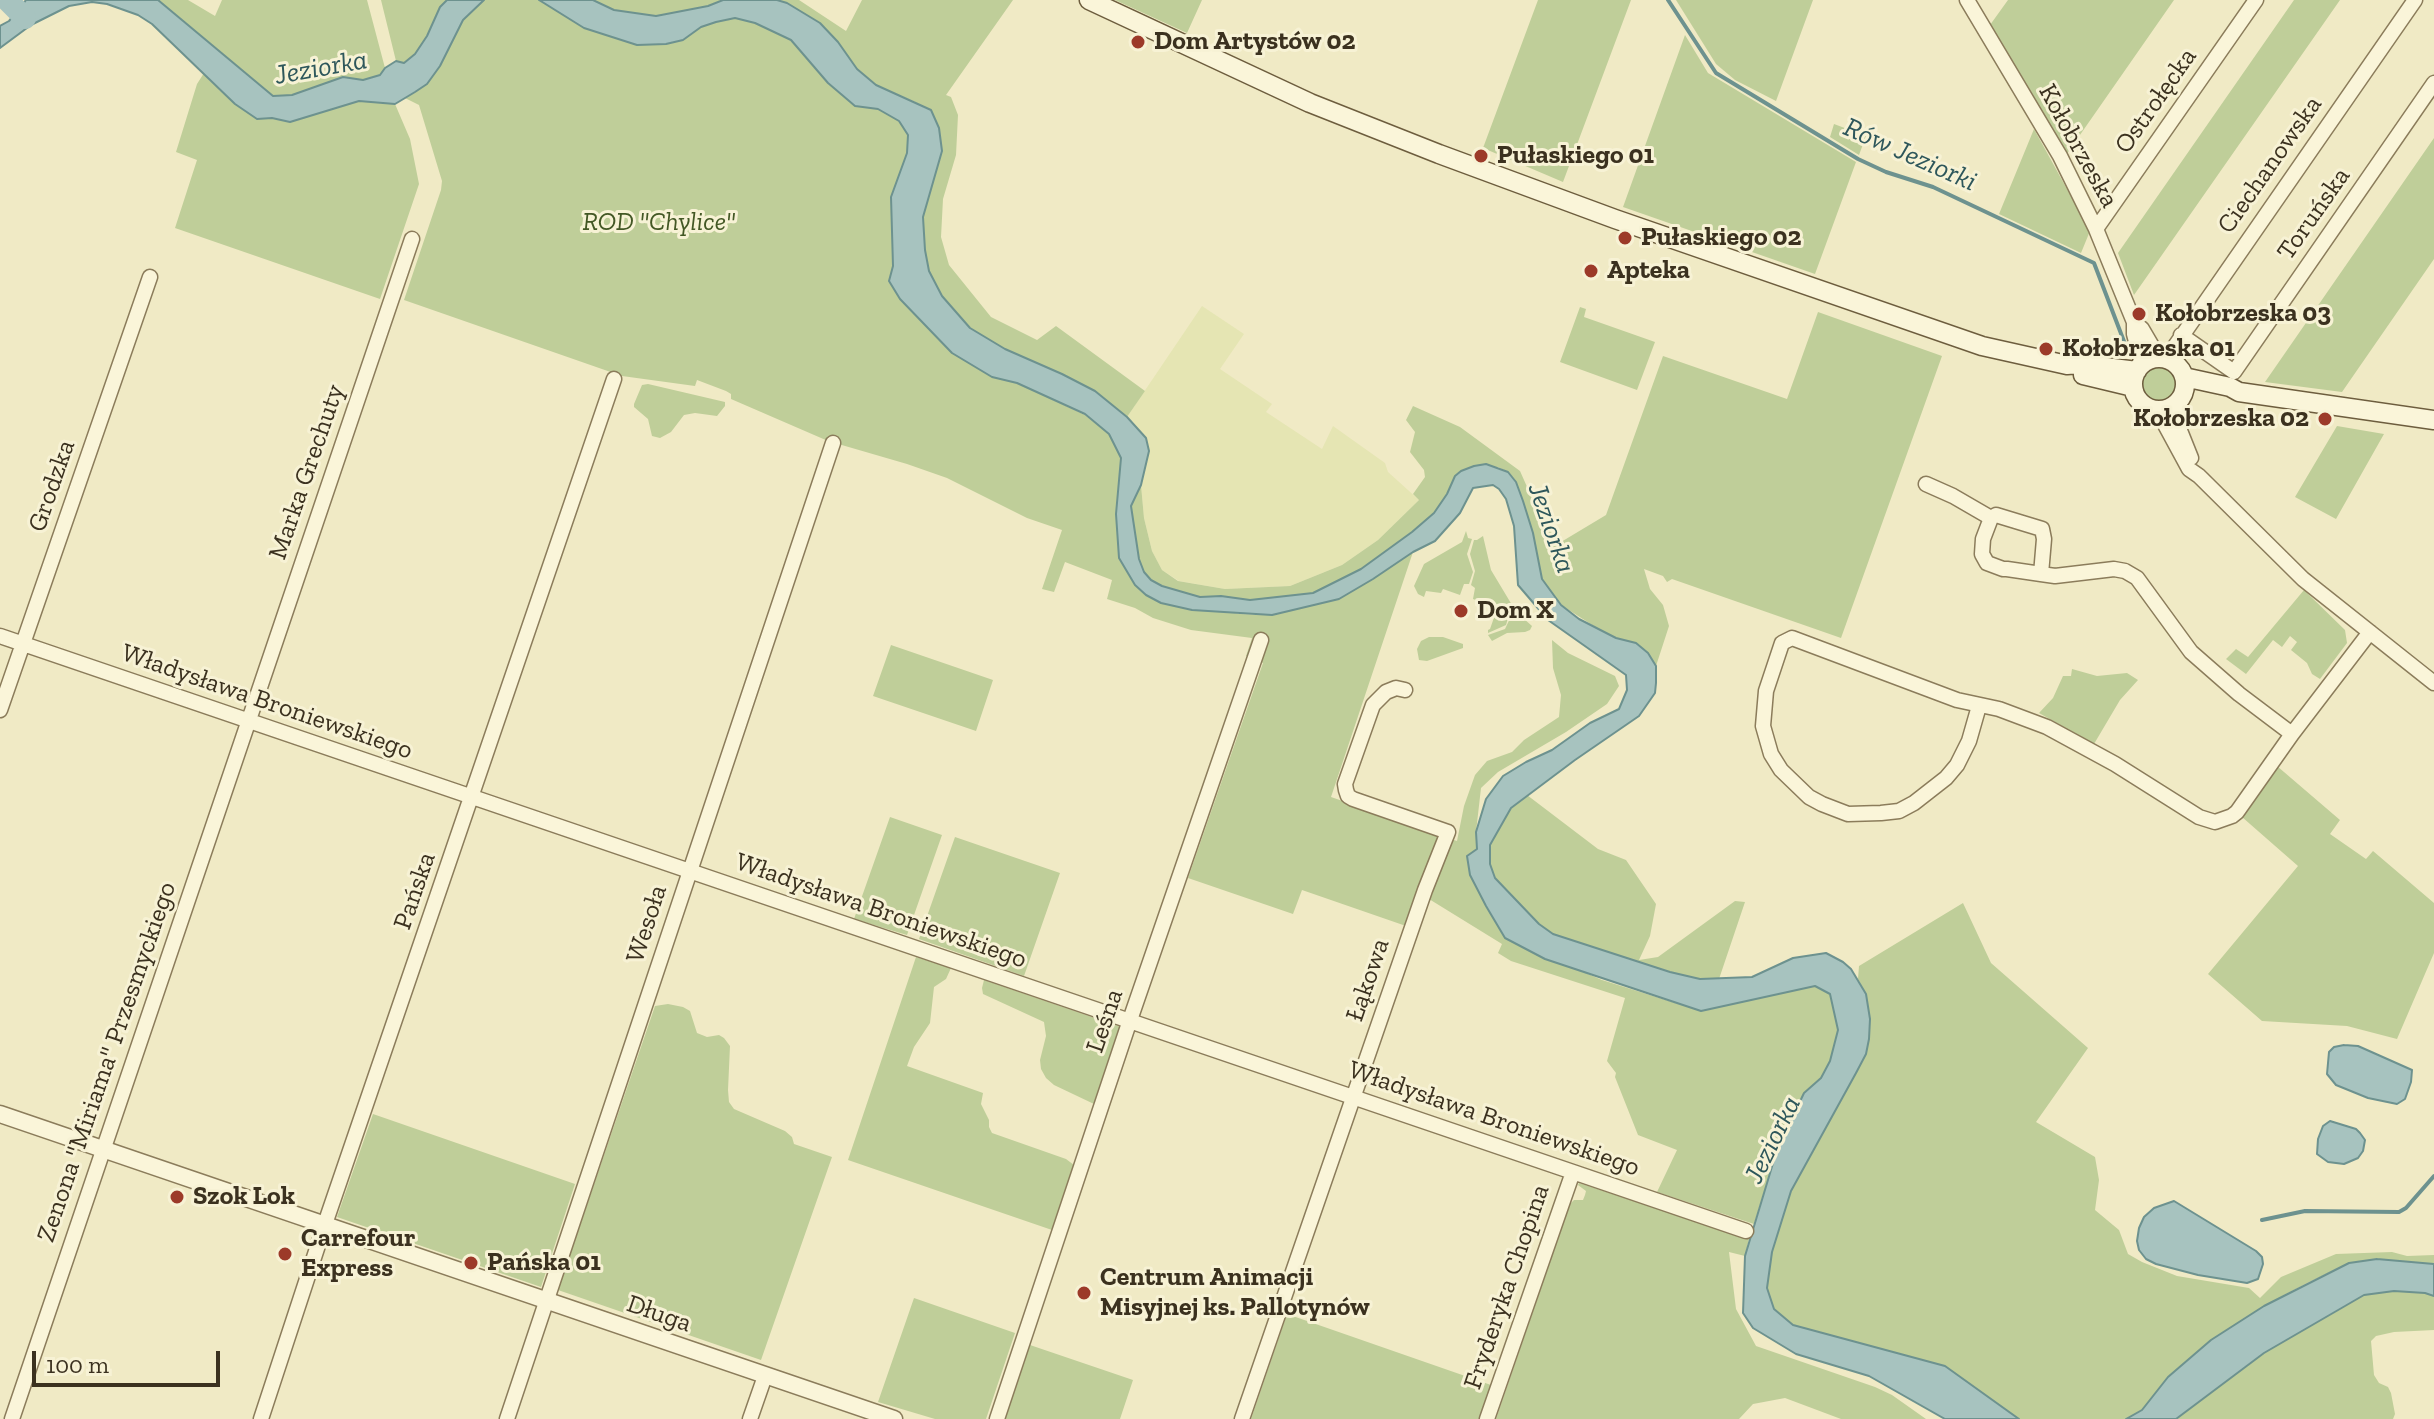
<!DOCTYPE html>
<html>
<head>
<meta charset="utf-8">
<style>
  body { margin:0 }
  #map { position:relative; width:2434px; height:1419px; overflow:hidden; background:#f0eac5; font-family:"Zilla Slab",serif }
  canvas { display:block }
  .scale { position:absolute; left:32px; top:1351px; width:188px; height:36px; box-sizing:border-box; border:4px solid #3b311f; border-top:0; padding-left:10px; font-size:24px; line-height:28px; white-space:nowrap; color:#3b311f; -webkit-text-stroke:6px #f7f2d5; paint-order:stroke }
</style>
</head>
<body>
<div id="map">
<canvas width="2434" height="1419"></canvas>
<div class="scale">100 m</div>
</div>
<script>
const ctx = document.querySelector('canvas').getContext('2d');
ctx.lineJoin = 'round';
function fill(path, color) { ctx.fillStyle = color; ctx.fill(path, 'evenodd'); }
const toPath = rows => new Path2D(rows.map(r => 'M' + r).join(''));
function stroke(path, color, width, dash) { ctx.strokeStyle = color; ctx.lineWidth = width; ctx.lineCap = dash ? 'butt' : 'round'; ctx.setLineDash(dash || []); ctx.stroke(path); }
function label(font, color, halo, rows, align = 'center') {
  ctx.font = font + ' "Zilla Slab",serif'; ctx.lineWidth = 6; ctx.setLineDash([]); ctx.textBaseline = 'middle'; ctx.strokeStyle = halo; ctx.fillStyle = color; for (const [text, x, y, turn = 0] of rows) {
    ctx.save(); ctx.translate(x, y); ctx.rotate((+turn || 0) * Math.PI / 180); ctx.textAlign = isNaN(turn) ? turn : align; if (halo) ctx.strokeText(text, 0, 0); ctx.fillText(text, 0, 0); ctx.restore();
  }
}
const farmland = toPath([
  [1202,306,1244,334,1220,369,1272,404,1266,412,1322,449,1333,426,1385,463,1388,472,1419,500,1378,540,1342,565,1290,586,1225,589,1179,581,1162,570,1152,551,1144,518,1141,485,1149,451,1134,423,1127,417]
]);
const green = toPath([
  [158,0,188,0,215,16,222,0,367,0,385,68,380,75,363,80,343,77,292,95,273,96],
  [381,0,447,0,440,7,427,36,415,54,404,63,396,61],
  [484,0,539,0,584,28,683,40,701,27,716,22,735,18,755,23,791,40,828,83,855,106,878,109,899,121,908,134,907,153,891,197,893,266,891,272,900,299,952,353,992,377,1017,383,1085,415,1109,434,1121,458,1116,515,1135,585,1239,614,1272,615,1339,599,1373,579,1413,552,1331,797,1441,835,1406,926,1302,890,1293,914,1188,878,1263,663,1246,656,1252,638,1191,630,1153,618,1135,608,1107,599,1112,580,1065,562,1054,592,1042,589,1062,530,1027,518,947,478,907,464,828,441,731,399,731,394,726,391,697,380,695,386,622,376,404,300,441,190,442,181,419,105,405,98,427,84,440,66,463,20],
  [593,0,723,0,708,6,656,16,614,10],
  [777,0,799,0,846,31,862,0,1013,0,946,95,951,97,958,115,956,155,943,199,941,237,949,265,991,317,1037,340,1056,326,1145,391,1127,417,1095,391,1062,374,1005,349,970,328,942,296,929,271,925,250,923,217,931,187,915,102,876,85,857,69,838,42,787,3],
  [1115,0,1202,0,1187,33],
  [1538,0,1631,0,1563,182,1483,148],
  [1676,0,1813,0,1776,101,1735,80,1716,64],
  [2008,0,2174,0,2066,155,1990,25],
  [2294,0,2340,0,2134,295,2118,253],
  [1685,35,1708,73,1856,162,1815,274,1623,207],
  [204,73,210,81,257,119,272,118,290,122,359,101,395,104,410,139,419,184,380,299,175,228,197,160,176,152,197,84],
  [1834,124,1866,136,1859,155,1830,137],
  [2034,129,2090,231,2081,253,1999,214],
  [2434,138,2434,259,2342,392,2265,382],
  [1580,307,1586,309,1584,317,1655,342,1637,390,1560,362],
  [1818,312,1942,356,1841,638,1672,579,1667,582,1663,576,1644,569,1650,589,1663,605,1669,626,1656,666,1648,653,1636,643,1616,638,1600,630,1561,605,1541,579,1533,533,1516,482,1508,472,1498,467,1455,476,1447,494,1434,513,1412,532,1361,569,1313,593,1250,600,1221,596,1200,597,1162,586,1151,580,1144,572,1139,559,1131,505,1141,485,1144,518,1152,551,1162,570,1178,581,1225,589,1290,586,1342,565,1378,540,1419,500,1413,494,1425,477,1424,470,1410,452,1415,432,1406,420,1413,406,1460,427,1520,471,1544,525,1561,542,1606,515,1663,356,1787,399],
  '2141 385a19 19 0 1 1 38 0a19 19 0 1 1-38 0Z',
  [648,384,725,402,725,406,717,416,695,413,684,415,671,432,660,438,652,436,648,419,634,407,634,404,642,385],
  [2337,426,2384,434,2336,519,2295,497],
  [1466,531,1468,538,1472,539,1467,554,1473,572,1469,584,1464,584,1460,595,1443,589,1441,593,1426,591,1424,597,1418,594,1414,586,1424,564,1462,542],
  [1483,536,1491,570,1512,605,1506,625,1488,633,1488,630,1490,629,1496,612,1489,609,1489,605,1473,599,1475,588,1471,585,1475,571,1470,554,1474,540,1477,540],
  [2304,590,2345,630,2347,643,2320,679,2312,674,2307,663,2291,650,2297,642,2290,636,2282,647,2273,640,2246,674,2226,659,2236,649,2248,657],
  [1514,610,1532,626,1530,630,1525,632,1507,633,1492,641,1488,635,1505,629],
  [1443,637,1463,644,1463,648,1427,661,1419,660,1417,649,1421,641,1429,637],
  [1552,640,1568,653,1615,676,1619,686,1607,704,1566,732,1498,772,1481,788,1476,832,1477,849,1470,875,1505,938,1602,980,1701,1011,1815,986,1830,994,1838,1030,1830,1061,1821,1078,1804,1093,1777,1150,1754,1224,1657,1192,1677,1150,1638,1135,1615,1077,1616,1073,1607,1061,1625,998,1511,961,1498,953,1502,944,1429,899,1451,839,1457,841,1464,806,1475,775,1487,761,1512,752,1524,740,1559,717,1561,695,1553,668],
  [891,645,993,680,976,731,873,696],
  [2072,669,2097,676,2127,673,2138,680,2120,700,2094,744,2039,713,2053,698,2063,676,2071,676],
  [2277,766,2340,820,2330,834,2366,859,2373,851,2434,903,2434,953,2397,1039,2347,1026,2262,1021,2208,974,2298,866,2242,817],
  [1527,795,1598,849,1626,860,1656,904,1650,936,1639,960,1658,957,1735,901,1745,902,1719,979,1700,979,1670,972,1553,934,1539,924,1495,879,1490,864,1490,845,1511,808],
  [890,817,942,835,907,935,854,919],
  [955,837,1060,873,1024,976,919,939],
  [1963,903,1991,963,2088,1048,2036,1122,2095,1157,2099,1180,2095,1210,2119,1230,2128,1254,2142,1262,2177,1276,2249,1288,2260,1298,2281,1277,2336,1254,2392,1252,2407,1256,2434,1255,2434,1264,2377,1259,2349,1263,2307,1283,2264,1306,2211,1340,2168,1377,2142,1410,2126,1419,2019,1419,1945,1366,1793,1325,1774,1309,1767,1288,1772,1252,1791,1191,1866,1054,1866,994,1858,979,1859,966],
  [916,957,951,968,946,979,934,987,930,1023,914,1047,907,1066,983,1093,981,1104,989,1120,989,1127,992,1133,1066,1159,1074,1165,1052,1230,848,1160],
  [984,980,1121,1027,1094,1104,1054,1085,1046,1078,1041,1069,1040,1060,1046,1036,1044,1022,983,994,982,988],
  [668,1004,683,1007,690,1011,697,1033,707,1037,719,1035,724,1038,730,1046,728,1090,729,1102,734,1109,785,1131,792,1137,794,1144,832,1157,761,1360,558,1290,655,1006],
  [373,1114,575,1184,541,1287,337,1217],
  [1579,1183,1749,1239,1745,1256,1729,1252,1736,1309,1756,1346,1875,1387,1892,1395,1926,1419,1841,1419,1785,1398,1753,1404,1739,1419,1496,1419,1570,1204,1574,1200,1583,1200,1585,1195,1586,1191,1578,1185],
  [2394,1291,2425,1293,2434,1296,2434,1330,2394,1332,2376,1336,2371,1341,2374,1375,2379,1383,2388,1387,2391,1393,2395,1414,2393,1419,2176,1419,2264,1353,2342,1306,2364,1295],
  [914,1298,1015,1333,986,1419,935,1419,878,1402],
  [1287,1314,1491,1385,1479,1419,1251,1419],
  [1030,1345,1133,1380,1120,1419,1005,1419]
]);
const water = toPath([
  [26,0,158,0,273,96,292,95,343,77,363,80,380,75,385,68,396,61,404,63,415,54,427,36,440,7,447,0,484,0,463,20,440,66,427,84,415,92,395,104,359,101,290,122,272,118,257,119,235,104,152,24,138,15,107,4,92,2,69,6,31,25,0,48,0,26,9,21,26,0],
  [539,0,593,0,614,10,656,16,708,6,723,0,777,0,787,3,820,23,838,42,857,69,876,85,931,110,939,128,942,151,923,217,925,250,929,271,942,296,970,328,1005,349,1062,374,1095,391,1127,417,1146,438,1149,451,1141,485,1131,506,1139,559,1144,572,1151,580,1162,586,1200,597,1221,596,1250,600,1313,593,1361,569,1412,532,1434,513,1447,494,1455,476,1461,471,1474,466,1486,464,1508,472,1516,482,1523,501,1533,533,1542,579,1561,605,1579,619,1616,638,1636,643,1648,653,1656,666,1656,683,1655,693,1639,716,1575,760,1511,808,1490,845,1490,864,1495,878,1539,924,1553,934,1670,972,1700,979,1752,977,1793,958,1826,953,1843,962,1851,969,1866,994,1870,1019,1869,1039,1866,1054,1856,1073,1791,1191,1772,1252,1767,1288,1774,1309,1793,1325,1945,1366,2019,1419,1945,1419,1869,1376,1796,1354,1753,1328,1743,1313,1745,1256,1777,1150,1804,1093,1821,1078,1830,1061,1838,1030,1830,994,1815,986,1701,1011,1545,959,1505,938,1486,906,1470,875,1467,856,1477,849,1476,832,1486,799,1503,776,1526,762,1552,750,1590,723,1619,709,1627,690,1626,675,1548,620,1518,585,1514,526,1506,499,1499,489,1493,485,1473,488,1460,513,1435,541,1413,552,1373,579,1339,599,1272,615,1192,610,1161,603,1146,595,1135,585,1119,558,1116,514,1121,458,1109,434,1085,414,1017,383,992,377,952,353,900,299,889,281,893,266,891,197,907,153,908,135,899,121,878,109,855,106,828,83,791,40,755,23,735,18,716,22,701,27,683,40,666,44,637,45,584,28,539,0],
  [2344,1045,2358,1046,2412,1070,2411,1082,2405,1099,2397,1104,2368,1098,2336,1085,2327,1074,2329,1052,2334,1047,2344,1045],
  [2330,1121,2356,1129,2360,1133,2365,1140,2363,1151,2358,1158,2344,1164,2328,1162,2317,1154,2318,1139,2323,1126,2330,1121],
  [2174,1201,2256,1251,2262,1257,2263,1264,2258,1279,2247,1283,2198,1275,2156,1264,2146,1259,2139,1250,2137,1241,2139,1228,2144,1217,2154,1208,2174,1201],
  [2377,1259,2434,1264,2434,1296,2425,1293,2394,1291,2364,1295,2264,1353,2176,1419,2126,1419,2142,1410,2168,1377,2211,1340,2264,1306,2349,1263,2377,1259]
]);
const stream = toPath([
  [1668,0,1716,73,1858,159,1886,172,1933,187,2094,263,2125,344],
  [2262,1220,2305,1211,2399,1212,2406,1208,2434,1176]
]);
const river = toPath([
  [7,0,25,18]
]);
const minor = toPath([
  [1967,0,2060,156,2096,229,2134,322,2142,329,2159,358],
  [2096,229,2256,0],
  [2134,322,2134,334,2142,364],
  [2181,335,2234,372,2434,83],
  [2166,359,2415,0],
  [2175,404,2177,423,2191,458],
  [2157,410,2189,469,2199,476,2303,579,2434,683],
  [1926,484,1953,496,1991,518],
  [2041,574,2044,539,2042,529,1996,515,1991,518,1983,539,1982,554,1987,563,2003,569,2007,569,2041,574,2055,576,2114,569,2125,571,2137,578,2191,652,2239,694,2292,734],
  [0,636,1746,1231],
  [1979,706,1969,741,1957,765,1946,778,1914,803,1899,811,1881,813,1848,814,1822,804,1809,797,1781,770,1771,754,1763,726,1766,691,1782,643,1792,638,1957,700,1999,709,2047,727,2115,764,2199,817,2215,822,2232,816,2237,812,2292,734,2370,632],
  [0,710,150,277],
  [12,1419,412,239],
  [261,1419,325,1224,614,379],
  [507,1419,833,443],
  [750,1419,765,1376],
  [997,1419,1130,1020,1261,640],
  [1242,1419,1425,890,1448,832,1353,799,1348,796,1346,790,1345,784,1373,705,1386,692,1396,688,1405,690],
  [1487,1419,1573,1172]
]);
const tertiary = toPath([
  [0,1114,894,1419]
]);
const secondary = toPath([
  [1089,0,1310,103,1439,154,1615,219,1982,346,2067,365,2080,364,2137,371],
  '2133 384a26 26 0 1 1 52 0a26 26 0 1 1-52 0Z',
  [2083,375,2133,387],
  [2184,377,2230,387,2239,392,2434,420]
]);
const markers = [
  [1138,42,8,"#9c3a29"],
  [1481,156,8,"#9c3a29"],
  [1625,238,8,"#9c3a29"],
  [1591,271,8,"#9c3a29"],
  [2139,314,8,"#9c3a29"],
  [2046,349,8,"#9c3a29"],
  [2325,419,8,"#9c3a29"],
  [1461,611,8,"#9c3a29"],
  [177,1197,8,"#9c3a29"],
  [285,1254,8,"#9c3a29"],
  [471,1263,8,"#9c3a29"],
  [1084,1293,8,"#9c3a29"]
];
const poiNames = [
  ["Dom Artystów 02",1154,42],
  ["Pułaskiego 01",1497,156],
  ["Pułaskiego 02",1641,238],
  ["Apteka",1607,271],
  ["Kołobrzeska 03",2155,314],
  ["Kołobrzeska 01",2062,349],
  ["Kołobrzeska 02",2309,419,"right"],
  ["Dom X",1477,611],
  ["Szok Lok",193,1197],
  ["Carrefour",301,1239],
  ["Express",301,1269],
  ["Pańska 01",487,1263],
  ["Centrum Animacji",1100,1278],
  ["Misyjnej ks. Pallotynów",1100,1308]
];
const streetNames = [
  ["Ostrołęcka",2156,101,-55],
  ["Kołobrzeska",2078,146,61],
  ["Ciechanowska",2270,165,-55],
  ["Toruńska",2314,214,-55],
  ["Marka Grechuty",307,472,-71],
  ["Grodzka",52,486,-71],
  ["Władysława Broniewskiego",267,702,19],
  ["Pańska",415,891,-71],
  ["Władysława Broniewskiego",881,911,19],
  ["Wesoła",647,924,-72],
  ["Łąkowa",1368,980,-71],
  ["Leśna",1105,1021,-71],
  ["Zenona \"Miriama\" Przesmyckiego",107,1062,-71],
  ["Władysława Broniewskiego",1494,1119,19],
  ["Fryderyka Chopina",1507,1287,-71],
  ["Długa",659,1314,19]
];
const parkNames = [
  ["ROD \"Chylice\"",659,223]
];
const waterNames = [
  ["Jeziorka",321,68,-10],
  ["Rów Jeziorki",1910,155,24],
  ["Jeziorka",1551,528,71],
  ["Jeziorka",1773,1140,-64]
];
fill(farmland, '#e5e5b3');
fill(green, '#bfce99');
fill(water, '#a7c3bf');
stroke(water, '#6d928f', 2);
stroke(stream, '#6d928f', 4);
stroke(river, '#a7c3bf', 22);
stroke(minor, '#8b7c5b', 17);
stroke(tertiary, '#8b7c5b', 19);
stroke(secondary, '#6d5d3e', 21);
stroke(minor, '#faf5d9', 14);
stroke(tertiary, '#faf5d9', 16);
stroke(secondary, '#faf5d9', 18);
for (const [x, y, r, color] of markers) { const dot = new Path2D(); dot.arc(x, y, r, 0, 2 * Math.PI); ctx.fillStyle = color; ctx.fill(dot); stroke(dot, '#f7f2d5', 3); }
label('bold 26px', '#3b311f', '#f7f2d5', poiNames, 'left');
label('26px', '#3b311f', '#f7f2d5', streetNames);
label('italic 26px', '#435825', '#f7f2d5', parkNames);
label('italic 28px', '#2e575b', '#f7f2d5', waterNames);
</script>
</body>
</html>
